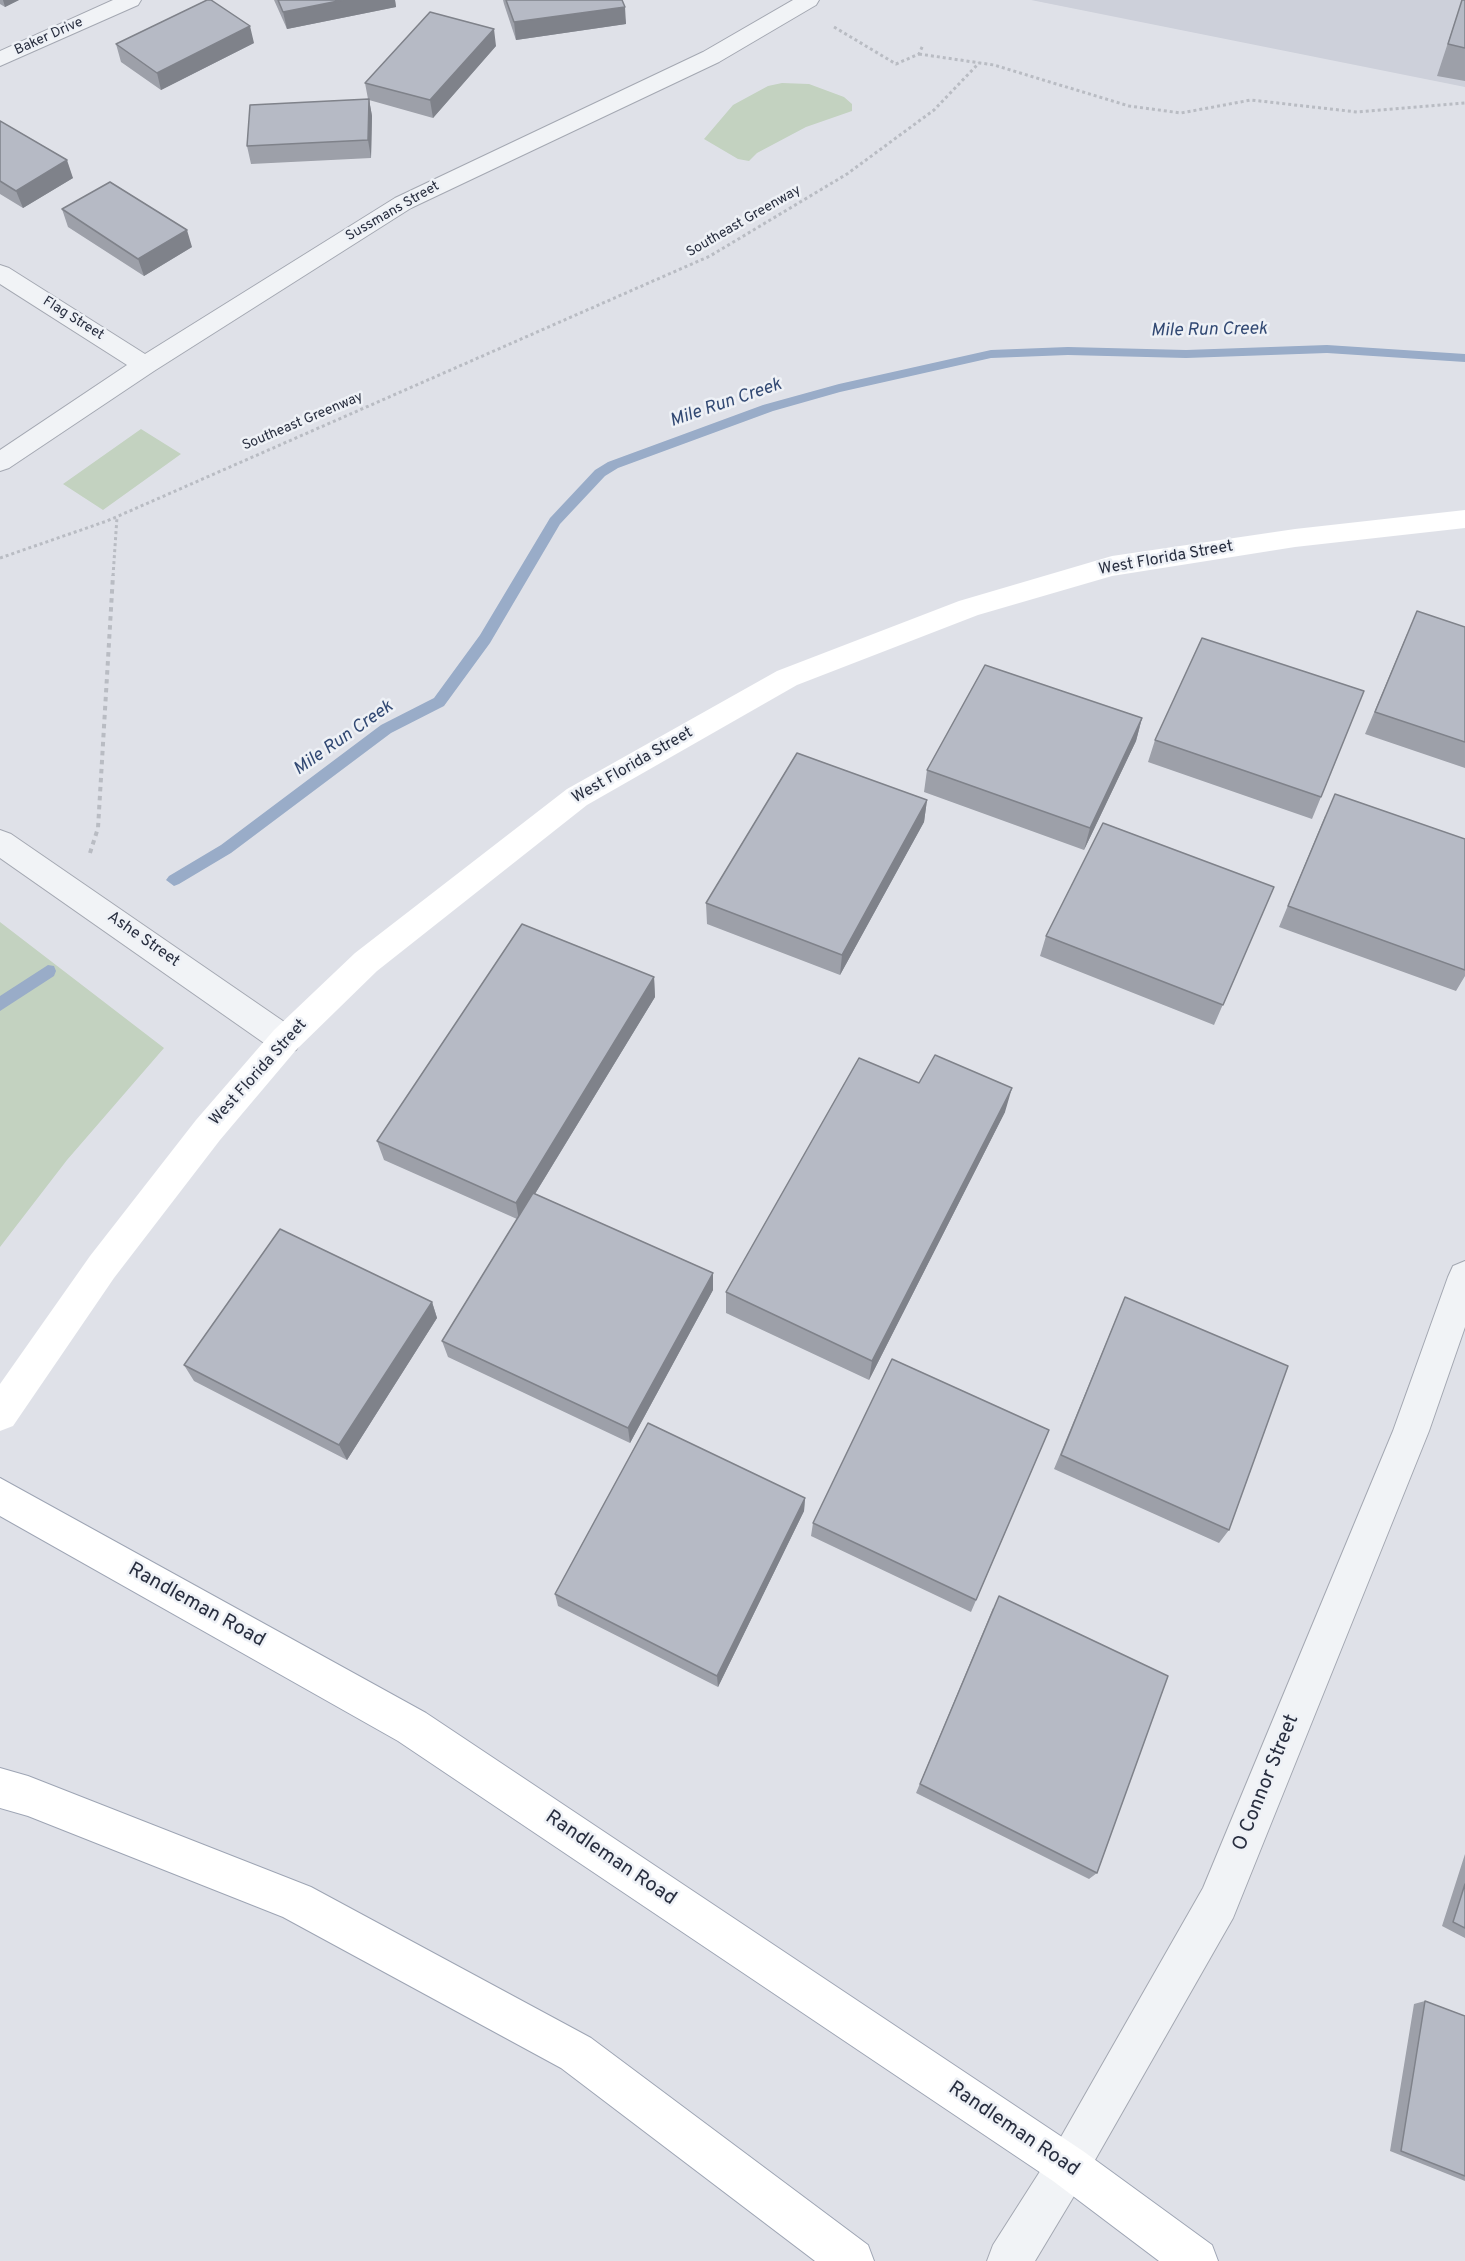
<!DOCTYPE html>
<html>
<head>
<meta charset="utf-8">
<style>
  body { margin:0 }
  canvas { display:block; background:#dfe1e8 }
</style>
</head>
<body>
<canvas width="1465" height="2261"></canvas>
<script>
const ctx = document.querySelector('canvas').getContext('2d');
ctx.lineJoin = 'round';
function fill(path, color) { ctx.fillStyle = color; ctx.fill(path, 'evenodd'); }
const toPath = rows => new Path2D(rows.map(r => 'M' + r).join(''));
function stroke(path, color, width, dash) { ctx.strokeStyle = color; ctx.lineWidth = width; ctx.lineCap = dash ? 'butt' : 'round'; ctx.setLineDash(dash || []); ctx.stroke(path); }
function label(font, color, halo, rows, align = 'center') {
  ctx.font = font + ' Overpass,sans-serif'; ctx.lineWidth = 5; ctx.setLineDash([]); ctx.textBaseline = 'middle'; ctx.strokeStyle = halo; ctx.fillStyle = color; for (const [text, x, y, turn = 0] of rows) {
    ctx.save(); ctx.translate(x, y); ctx.rotate((+turn || 0) * Math.PI / 180); ctx.textAlign = isNaN(turn) ? turn : align; if (halo) ctx.strokeText(text, 0, 0); ctx.fillText(text, 0, 0); ctx.restore();
  }
}
const built = toPath([
  [1031,0,1465,0,1465,87]
]);
const green = toPath([
  [782,83,809,84,844,97,852,104,852,111,806,127,757,153,749,161,738,159,704,139,733,105,768,86],
  [141,429,181,454,103,510,63,484],
  [0,922,164,1048,67,1160,0,1247]
]);
const stream = toPath([
  [1327,345,1465,354,1465,362,1327,353,1186,358,1068,355,991,358,840,392,773,411,618,468,605,476,560,524,490,643,444,706,391,733,231,853,179,884,174,886,166,880,169,876,221,845,381,725,434,698,480,635,550,518,595,470,608,462,763,405,839,384,991,350,1068,347,1186,350,1327,345],
  [48,965,54,966,56,971,54,976,0,1011,0,996,48,965]
]);
const pathFar1 = toPath([
  [834,27,896,64,919,54,923,45],
  [919,54,994,65,1129,106,1181,113,1251,100,1357,112,1465,103],
  [0,558,107,521,710,256,847,174,934,110,979,63],
  [113,576,117,517]
]);
const path = toPath([
  [90,853,98,828,113,575]
]);
const street = toPath([
  [113,0,141,0,138,5,0,66,0,51,113,0],
  [793,0,819,0,816,5,719,62,411,208,154,371,9,468,0,471,0,450,127,365,0,284,0,265,9,268,145,354,395,198,703,52,793,0],
  [0,830,11,834,296,1030,301,1040,296,1050,285,1053,274,1050,0,858,0,830],
  [1465,1261,1465,1327,1429,1431,1233,1918,1083,2181,1035,2261,987,2261,993,2245,1053,2151,1203,1888,1393,1431,1448,1277,1453,1266,1465,1261]
]);
const secondary = toPath([
  [1465,510,1465,528,1295,547,1112,576,978,615,797,685,587,805,377,971,296,1050,220,1140,114,1278,13,1426,0,1431,0,1384,90,1256,196,1120,274,1030,355,953,567,789,777,671,959,601,1112,556,1295,529,1465,510]
]);
const primary = toPath([
  [0,1478,426,1713,1083,2151,1212,2245,1218,2261,1159,2261,1053,2181,398,1741,0,1516,0,1478],
  [0,1768,28,1776,311,1887,591,2038,868,2245,874,2261,815,2261,561,2068,283,1917,28,1816,0,1808,0,1768]
]);
const wall = toPath([
  [0,0,19,0,5,7,0,4],
  [274,0,395,0,396,7,287,29],
  [503,0,622,0,626,24,516,40,504,4],
  [1462,0,1465,0,1465,81,1437,76],
  [254,43,161,90,121,62,116,44],
  [496,46,433,118,369,100,372,116,371,158,251,164,247,146,368,99,365,83],
  [0,121,73,178,23,208,0,194],
  [62,209,192,247,144,276,68,227],
  [1465,627,1465,768,1365,734,1407,634],
  [1142,718,1136,741,1084,850,924,792,927,770],
  [1155,740,1321,797,1312,819,1148,762],
  [927,800,924,822,840,975,707,924,706,903],
  [1325,816,1465,839,1465,976,1456,991,1279,927],
  [1274,887,1214,1025,1040,956,1046,936],
  [654,977,655,997,535,1194,713,1273,713,1290,630,1443,448,1357,442,1341,517,1219,384,1160,377,1141],
  [919,1083,1005,1112,869,1380,726,1313,726,1292],
  [1125,1297,1229,1530,1219,1543,1054,1469],
  [432,1302,437,1318,347,1460,194,1381,184,1365],
  [1049,1430,971,1612,811,1536,813,1523],
  [805,1498,804,1511,718,1687,558,1606,555,1594],
  [993,1608,1097,1873,1089,1879,916,1793],
  [1465,1854,1465,1938,1442,1926],
  [1425,2001,1465,2016,1465,2181,1390,2151,1414,2004]
]);
const shadedWall = toPath([
  [3,0,19,0,5,7],
  [343,0,395,0,396,7,287,29,283,12],
  [625,7,626,24,516,40,514,22],
  [250,26,254,43,161,90,157,73],
  [494,29,496,46,433,118,430,100],
  [369,99,372,116,371,158,368,140],
  [67,160,73,178,23,208,16,191],
  [187,230,192,247,144,276,138,259],
  [1142,718,1136,741,1084,850,1090,828],
  [927,800,924,822,840,975,842,955],
  [654,977,655,997,519,1220,516,1203],
  [1012,1088,1005,1112,869,1380,872,1361],
  [713,1273,713,1290,630,1443,628,1428],
  [432,1302,437,1318,347,1460,339,1445],
  [805,1498,804,1511,718,1687,717,1676]
]);
const building = toPath([
  [207,0,211,0,250,26,157,73,116,44,207,0],
  [278,0,343,0,283,12,278,0],
  [506,0,622,0,625,7,514,22,506,0],
  [1462,0,1465,0,1465,48,1448,44,1462,0],
  [430,12,494,29,430,100,365,83,430,12],
  [369,99,368,140,247,146,250,105,369,99],
  [0,121,67,160,16,191,0,181,0,121],
  [110,182,187,230,138,259,62,209,110,182],
  [1417,611,1465,627,1465,742,1375,712,1417,611],
  [1202,638,1364,691,1321,797,1155,740,1202,638],
  [985,665,1142,718,1090,828,927,770,985,665],
  [797,753,927,800,842,955,706,903,797,753],
  [1335,794,1465,839,1465,970,1288,906,1335,794],
  [1103,823,1274,887,1223,1005,1046,936,1103,823],
  [522,924,654,977,516,1203,377,1141,522,924],
  [935,1055,1012,1088,872,1361,726,1292,859,1058,919,1083,935,1055],
  [533,1193,713,1273,628,1428,442,1341,533,1193],
  [280,1229,432,1302,339,1445,184,1365,280,1229],
  [1125,1297,1288,1366,1229,1530,1061,1455,1125,1297],
  [892,1359,1049,1430,976,1600,813,1523,892,1359],
  [648,1423,805,1498,717,1676,555,1594,648,1423],
  [999,1596,1168,1676,1097,1873,920,1784,999,1596],
  [1465,1884,1465,1928,1453,1922,1465,1884],
  [1425,2001,1465,2016,1465,2176,1401,2151,1425,2001]
]);
const farStreetnames = [
  ["Baker Drive",49,37,-24],
  ["Sussmans Street",393,212,-30],
  ["Southeast Greenway",744,222,-30],
  ["Flag Street",73,319,32],
  ["Southeast Greenway",303,422,-23]
];
const streetNames = [
  ["West Florida Street",1166,559,-10],
  ["West Florida Street",633,766,-30],
  ["Ashe Street",143,940,35],
  ["West Florida Street",259,1073,-48]
];
const waterNames = [
  ["Mile Run Creek",1209,331,-1],
  ["Mile Run Creek",726,404,-19],
  ["Mile Run Creek",344,739,-35]
];
const nearStreetnames = [
  ["Randleman Road",196,1606,29],
  ["O Connor Street",1267,1783,-68],
  ["Randleman Road",610,1859,34],
  ["Randleman Road",1013,2130,34]
];
fill(built, '#cdd0da');
fill(green, '#c3d2c0');
fill(stream, '#99acc8');
stroke(street, '#a4a8b2', 2);
stroke(primary, '#9ea5b4', 2);
stroke(pathFar1, '#b9bcc3', 3, [3, 3]);
stroke(path, '#b9bcc3', 4, [4.5, 4.5]);
fill(street, '#f1f3f6');
fill(secondary, '#fff');
fill(primary, '#fff');
fill(wall, '#9da0a9');
fill(shadedWall, '#7f828a');
fill(building, '#b6bac5');
stroke(building, '#7f828a', 1.5);
label('14px', '#282e3f', '#eef1f6', farStreetnames);
label('16px', '#282e3f', '#eef1f6', streetNames);
label('italic 18px', '#324973', '#eef1f6', waterNames);
label('20px', '#282e3f', '#eef1f6', nearStreetnames);
</script>
</body>
</html>
